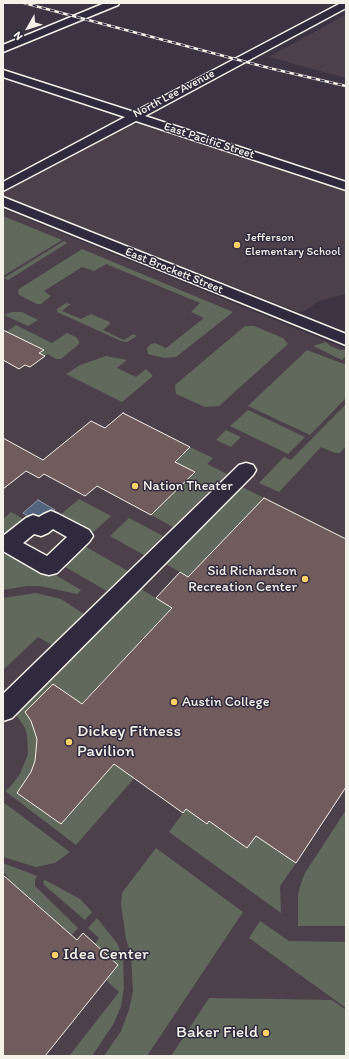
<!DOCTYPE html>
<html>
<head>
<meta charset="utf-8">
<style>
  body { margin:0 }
  #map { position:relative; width:349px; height:1059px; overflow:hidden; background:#3c3443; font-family:Itim,sans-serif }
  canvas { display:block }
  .frame { position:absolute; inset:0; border:4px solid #f4f1e8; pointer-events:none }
  .north { position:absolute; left:8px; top:8px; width:40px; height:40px; -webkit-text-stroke:3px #2f2a3d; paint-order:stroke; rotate:231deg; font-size:11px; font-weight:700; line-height:16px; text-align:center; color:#f4f1e8 }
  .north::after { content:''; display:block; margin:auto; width:14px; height:18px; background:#f4f1e8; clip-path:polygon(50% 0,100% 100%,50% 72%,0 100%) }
</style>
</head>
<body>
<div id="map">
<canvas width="349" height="1059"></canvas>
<div class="frame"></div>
<div class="north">N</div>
</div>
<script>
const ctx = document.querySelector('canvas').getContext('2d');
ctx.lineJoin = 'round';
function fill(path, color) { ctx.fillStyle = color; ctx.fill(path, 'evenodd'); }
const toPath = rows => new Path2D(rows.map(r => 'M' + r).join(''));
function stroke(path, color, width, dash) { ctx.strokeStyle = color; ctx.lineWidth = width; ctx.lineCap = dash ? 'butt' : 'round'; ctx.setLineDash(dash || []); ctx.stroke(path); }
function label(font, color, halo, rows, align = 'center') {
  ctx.font = font + ' Itim,sans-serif'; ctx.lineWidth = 3; ctx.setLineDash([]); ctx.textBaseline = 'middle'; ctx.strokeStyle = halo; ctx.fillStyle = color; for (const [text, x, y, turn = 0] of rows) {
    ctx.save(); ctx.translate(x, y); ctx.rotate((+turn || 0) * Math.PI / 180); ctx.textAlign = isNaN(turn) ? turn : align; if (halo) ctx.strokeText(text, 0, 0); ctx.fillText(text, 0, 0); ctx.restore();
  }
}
const built = toPath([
  [346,14,346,78,269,57,336,20],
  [139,124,346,191,346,294,319,301,306,310,298,312,3,196,3,193,128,125],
  [3,209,346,349,346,1056,3,1056]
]);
const green = toPath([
  [3,216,62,240,3,276],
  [64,241,67,243,8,280,4,278],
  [82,249,233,312,176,357,164,358,148,354,147,348,151,344,155,343,166,348,204,318,191,312,200,303,106,264,94,271,82,267,44,291,51,296,41,304,37,304,19,295,18,291,19,289],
  [66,303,71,304,62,311,81,319,91,314,110,322,110,324,103,330,124,340,133,334,137,336,127,342,121,341,57,312,57,309],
  [12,312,22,312,38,320,28,326,4,315],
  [16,325,52,343,67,333,76,337,79,341,79,344,61,359,56,359,48,354,45,356,39,353,43,350,6,332],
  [245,326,254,326,283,338,288,344,219,406,205,407,176,394,175,385],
  [326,342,330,346,340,350,346,350,346,356,342,360,313,346],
  [307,350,344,364,346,363,346,398,310,435,248,406],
  [106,356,127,360,117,368,136,377,146,369,153,376,122,402,66,374,80,365],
  [346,404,346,446,340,453,335,453,321,447,279,492,259,483,284,457,291,460],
  [248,410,305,437,288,454,230,426],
  [226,430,241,437,231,447,216,440],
  [190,447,213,458,207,464,227,474,173,527,151,515,195,472,175,462],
  [242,487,264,498,188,577,166,564],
  [79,499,111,516,91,534,59,516],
  [11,512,27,521,11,535,3,530,3,519],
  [129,518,163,536,144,555,110,536],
  [81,544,128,571,107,591,60,564],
  [10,548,81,590,77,594,40,586,27,586,3,590,3,556],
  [141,589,172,608,81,704,53,685,25,712,31,721,37,739,35,761,31,772,17,793,61,824,117,761,137,775,76,845,5,791,10,787,20,774,28,754,27,735,25,728,16,715],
  [36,593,61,599,84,614,52,645,38,637,3,670,3,598],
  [3,802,70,852,55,863,36,867,3,857],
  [186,809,206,824,209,821,247,848,256,836,296,863,280,886,281,913,169,832],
  [346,810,346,926,298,926,298,895,301,883,305,873],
  [156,848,243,912,147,1056,104,1056,121,1031,129,1010,133,991,131,955,126,939,121,904,122,893],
  [3,863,37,876,35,880,35,886,78,928,72,935,11,883,5,873,3,874],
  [45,880,80,899,92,912,85,920,44,885,43,881],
  [97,918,117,943,123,957,124,988,121,1006,114,1023,92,1056,69,1056,119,992,106,980,118,965,95,944,99,938,88,928],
  [260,921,289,941,346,942,346,1008,249,938],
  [209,998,332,1000,346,1010,346,1056,171,1056]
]);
const water = toPath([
  [38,500,55,510,40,523,23,513,38,500]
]);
const building = toPath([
  [3,330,44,350,39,353,45,356,30,367,25,365,19,369,3,360,3,330],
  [123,413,190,447,175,462,195,472,151,515,97,486,85,496,44,474,39,478,26,471,3,489,3,438,43,460,91,421,105,428,123,413],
  [264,498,346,539,346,787,296,863,256,836,247,848,209,821,207,824,186,809,183,813,114,764,61,824,17,793,31,772,35,761,37,739,31,721,25,712,53,684,82,704,172,608,156,598,180,572,188,577,264,498],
  [3,875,77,940,83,933,118,965,45,1056,3,1056,3,875]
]);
const street = toPath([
  [341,3,346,3,346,8,145,116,346,182,346,190,136,121,3,191,3,182,125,117,3,77,3,70,134,112,341,3],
  [246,463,253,465,256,470,253,475,12,718,3,721,3,694,239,465,246,463],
  [51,511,58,514,89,530,93,536,89,542,57,573,49,575,41,573,3,551,3,536,26,518,33,515,39,517,44,514,51,511],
  [53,529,67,537,47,556,23,543,34,534,41,536,48,533,53,529]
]);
const secondary = toPath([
  [105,3,119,3,118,5,3,52,3,45,105,3],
  [3,197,346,334,346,345,3,206,3,197]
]);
const rail = toPath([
  [24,3,269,68,346,86]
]);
const markers = [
  [237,245,4,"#ffd166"],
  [135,486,4,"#ffd166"],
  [305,579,4,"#ffd166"],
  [174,702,4,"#ffd166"],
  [69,742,4,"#ffd166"],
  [55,955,4,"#ffd166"],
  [266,1033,4,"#ffd166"]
];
const farStreetnames = [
  ["North Lee Avenue",174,94,-28],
  ["East Pacific Street",209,141,18],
  ["East Brockett Street",174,271,22]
];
const farPoinames = [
  ["Jefferson",245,238],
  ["Elementary School",245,252]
];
const poiNames = [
  ["Nation Theater",143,486],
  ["Sid Richardson",297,571,"right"],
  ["Recreation Center",297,587,"right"],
  ["Austin College",182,702]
];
const nearPoinames = [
  ["Dickey Fitness",77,732],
  ["Pavilion",77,752],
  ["Idea Center",63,955],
  ["Baker Field",258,1033,"right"]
];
fill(built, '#4c404b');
fill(green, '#61695d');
fill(water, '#53647e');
stroke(water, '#939ca8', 1);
fill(building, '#705c5d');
stroke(building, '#f4f1e8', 1);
stroke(street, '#f4f1e8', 3);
stroke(secondary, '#f4f1e8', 3);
fill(street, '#2f2a3d');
fill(secondary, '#2f2a3d');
stroke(rail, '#f4f1e8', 2.5);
stroke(rail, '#2f2a3d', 1.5, [4.5]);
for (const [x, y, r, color] of markers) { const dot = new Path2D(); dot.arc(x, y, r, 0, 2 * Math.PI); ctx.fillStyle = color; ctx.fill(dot); stroke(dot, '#2f2a3d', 1.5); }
label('12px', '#f4f1e8', '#2f2a3d', farStreetnames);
label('12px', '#f4f1e8', '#2f2a3d', farPoinames, 'left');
label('14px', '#f4f1e8', '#2f2a3d', poiNames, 'left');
label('17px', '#f4f1e8', '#2f2a3d', nearPoinames, 'left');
</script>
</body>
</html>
